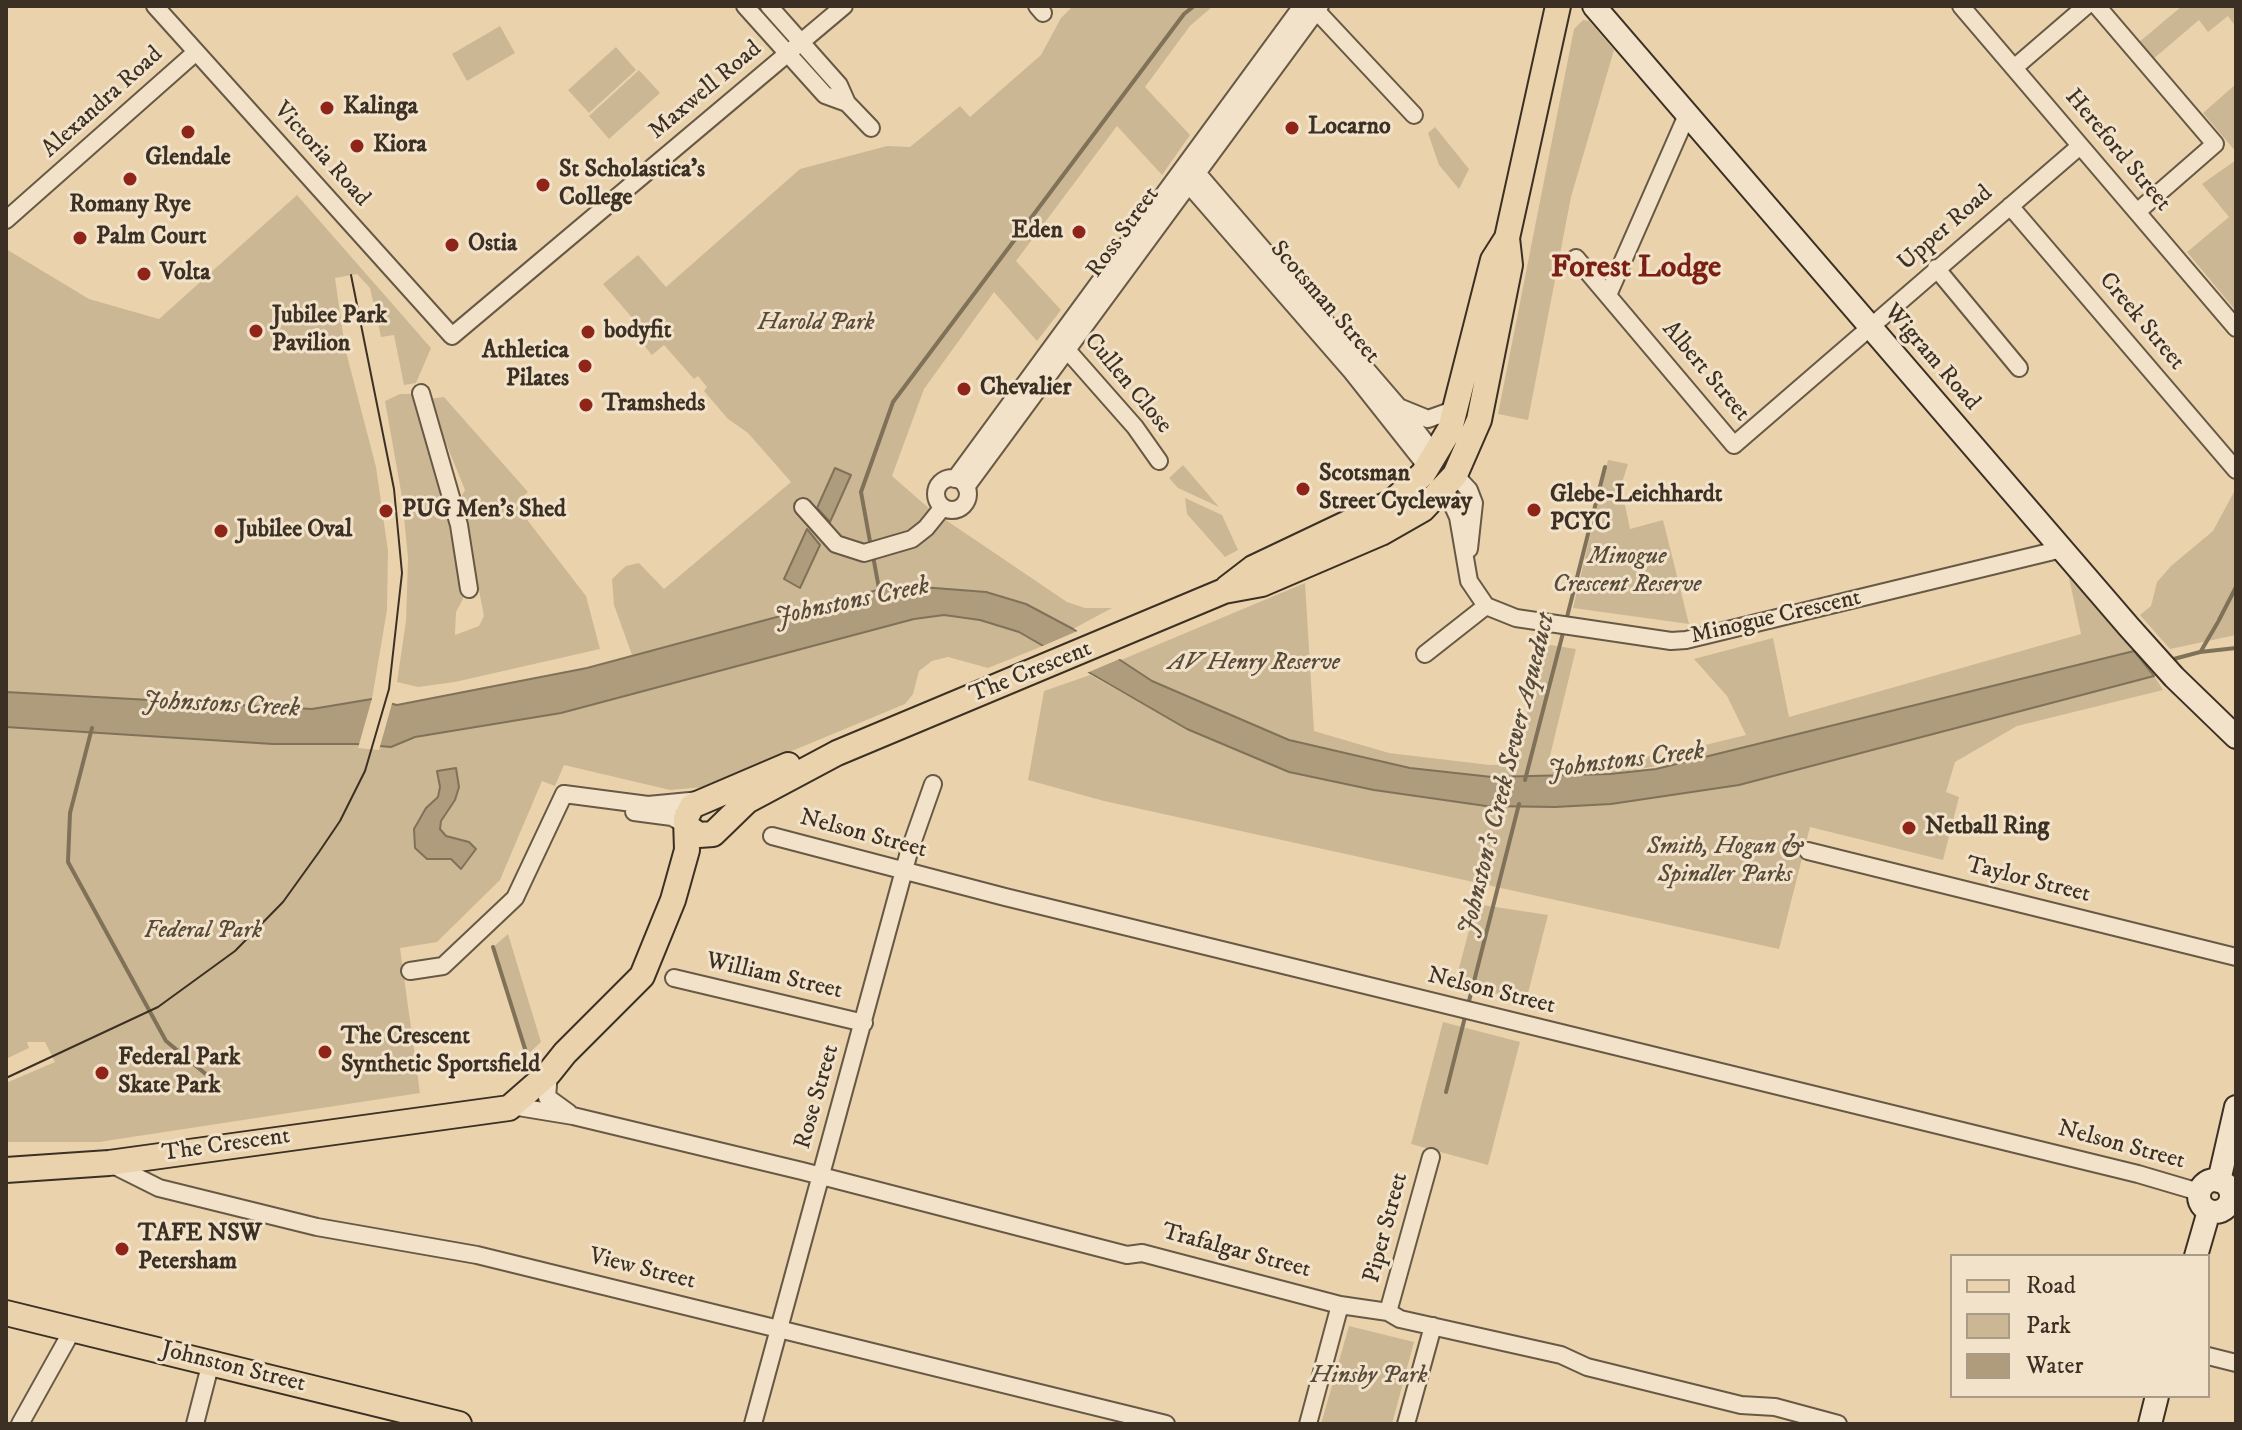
<!DOCTYPE html>
<html>
<head>
<meta charset="utf-8">
<style>
  body { margin:0 }
  #map { position:relative; width:2242px; height:1430px; overflow:hidden; background:#ead3ac; font-family:"IM FELL DW Pica",serif }
  canvas { display:block }
  .frame { position:absolute; inset:0; border:8px solid #3b3023; pointer-events:none }
  .legend { position:absolute; left:1950px; top:1254px; width:260px; height:144px; box-sizing:border-box; background:#f1e2c9; border:2px solid #a89b87; margin:0; padding:10px 14px; list-style:none; font-size:24px; color:#3b3023 }
  .legend li { display:flex; align-items:center; gap:16px; height:40px }
  .legend b { width:40px; border:2px solid #a89b87 }
</style>
</head>
<body>
<div id="map">
<canvas width="2242" height="1430"></canvas>
<div class="frame"></div>
<ul class="legend">
<li><b style="height:10px;background:#ead3ac"></b>Road</li>
<li><b style="height:22px;background:#ccb795"></b>Park</li>
<li><b style="height:22px;background:#ae9c7d"></b>Water</li>
</ul>
</div>
<script>
const ctx = document.querySelector('canvas').getContext('2d');
ctx.lineJoin = 'round';
function fill(path, color) { ctx.fillStyle = color; ctx.fill(path, 'evenodd'); }
const toPath = rows => new Path2D(rows.map(r => 'M' + r).join(''));
function stroke(path, color, width, dash) { ctx.strokeStyle = color; ctx.lineWidth = width; ctx.lineCap = dash ? 'butt' : 'round'; ctx.setLineDash(dash || []); ctx.stroke(path); }
function label(font, color, halo, rows, align = 'center') {
  ctx.font = font + ' "IM FELL DW Pica",serif'; ctx.lineWidth = 6; ctx.setLineDash([]); ctx.textBaseline = 'middle'; ctx.strokeStyle = halo; ctx.fillStyle = color; for (const [text, x, y, turn = 0] of rows) {
    ctx.save(); ctx.translate(x, y); ctx.rotate((+turn || 0) * Math.PI / 180); ctx.textAlign = isNaN(turn) ? turn : align; if (halo) ctx.strokeText(text, 0, 0); ctx.fillText(text, 0, 0); ctx.restore();
  }
}
const green = toPath([
  [1073,6,1213,6,1190,26,1145,87,1190,135,1162,175,1117,126,1016,261,1061,310,1037,341,994,292,924,389,892,476,931,510,1067,602,1085,608,1112,608,1073,629,1026,604,896,585,632,655,614,605,612,579,626,566,639,563,664,589,791,482,748,433,728,419,704,391,707,387,698,376,694,379,664,345,652,355,641,342,647,335,603,284,638,255,666,287,800,169,887,146,910,147,960,106,970,117,1041,55,1061,18],
  [2182,6,2236,6,2236,27,2228,16,2208,32,2199,20,2152,60,2138,43],
  [1583,20,1589,21,1614,50,1571,197,1528,420,1498,414,1574,29],
  [500,26,515,53,467,81,452,54],
  [616,47,636,70,589,113,568,90],
  [639,70,660,93,609,139,589,116],
  [2236,84,2236,152,2203,113],
  [1435,127,1469,169,1459,189,1439,165,1428,133],
  [2236,160,2236,311,2187,252,2229,217,2202,184],
  [297,195,431,348,416,383,404,385,394,335,381,337,370,288,357,274,335,278,345,348,376,467,388,551,387,610,372,699,312,709,6,692,6,249,89,299,159,319],
  [400,394,418,394,435,474,439,475,452,527,462,569,463,599,456,612,455,635,479,626,484,616,478,585,471,585,467,523,460,499,465,490,428,399,444,397,528,492,515,504,586,596,600,649,455,682,418,687,397,682,406,621,408,558,402,497,385,401],
  [1608,460,1628,464,1621,486,1630,529,1663,520,1689,624,1573,608],
  [1183,465,1219,507,1178,488,1169,478],
  [2235,490,2236,635,2170,649,2140,615,2151,606,2157,582,2171,566,2213,531],
  [1185,498,1222,515,1238,550,1225,557,1187,514],
  [2068,573,2134,651,1716,756,1610,774,1492,777,1410,769,1315,747,1289,740,1152,681,1121,660,1305,583,1314,731,1389,753,1490,765,1515,764,1544,644,1576,649,1548,764,1664,755,1746,735,1727,696,1694,659,1773,638,1789,717,2081,634],
  [944,615,980,620,1019,632,1043,646,988,668,948,657,932,661,919,671,913,694,905,704,705,787,670,790,564,765,555,786,542,781,500,880,437,942,400,948,420,1093,99,1142,6,1142,6,1083,55,1062,45,1042,27,1042,29,1048,6,1059,6,702,28,727,273,744,356,744,391,747,415,737,561,713,914,619],
  [1090,675,1187,729,1289,772,1374,790,1486,806,1555,807,1611,804,1739,785,2154,676,2163,690,2017,726,1955,762,1946,792,1959,797,1943,860,1810,827,1779,949,1104,801,1028,780,1044,691],
  [1476,904,1548,915,1526,1001,1455,983],
  [508,934,541,1042,525,1057,492,948],
  [1443,1022,1520,1042,1488,1165,1411,1144],
  [1349,1326,1414,1342,1392,1424,1321,1424]
]);
const water = toPath([
  [835,468,851,475,830,522,817,508,835,468],
  [807,529,820,545,800,588,784,579,807,529],
  [896,585,986,592,1026,604,1073,629,1152,681,1289,740,1410,768,1492,777,1610,774,1656,769,2134,651,2154,676,1739,785,1611,804,1555,807,1486,806,1374,790,1289,772,1187,729,1019,632,980,620,944,615,914,619,561,713,415,737,391,747,356,744,273,744,6,727,6,692,312,709,372,699,397,705,587,668,896,585],
  [456,768,459,787,455,800,441,821,440,829,446,836,469,842,476,849,461,869,451,859,427,859,415,848,414,829,426,808,438,797,440,787,437,771,456,768]
]);
const pier = toPath([
  [1082,629,1101,643,1122,658,1082,675,1038,648],
  [373,695,393,700,379,750,358,748]
]);
const stream = toPath([
  [871,547,861,492,893,402,1184,14,1194,6],
  [873,556,880,594],
  [2219,620,2236,587],
  [1566,621,1605,467],
  [2201,651,2218,622],
  [2170,660,2200,652,2236,648],
  [92,728,70,813,68,862,166,1041,219,1085],
  [1525,780,1564,629],
  [493,947,527,1055],
  [1468,1005,1519,804],
  [1446,1092,1466,1013]
]);
const street = toPath([
  [155,6,452,336,844,6],
  [745,6,825,95,847,103],
  [769,6,839,85,847,103,871,128],
  [1037,6,1043,13],
  [1312,6,1414,115],
  [1961,6,2236,328],
  [2097,6,2215,144,2137,212],
  [2014,68,2086,6],
  [1192,167,1397,405,1436,456],
  [1184,179,1352,372,1428,468],
  [2010,206,2236,470],
  [6,220,196,52],
  [1576,258,1734,445,2080,146],
  [1936,268,2019,368],
  [1608,295,1687,115],
  [1060,342,1135,427,1159,461],
  [421,393,459,525,469,589],
  [1401,408,1428,419,1456,409],
  [1455,475,1469,490,1474,503,1469,549],
  '936 494a16 16 0 1 1 32 0a16 16 0 1 1-32 0Z',
  [955,479,1302,6],
  [966,487,1320,6],
  [1445,489,1458,517,1469,581,1486,606,1516,618,1671,641,1686,640,2062,549],
  [803,507,836,544,864,553,912,539,926,528,943,507],
  [1425,654,1486,606],
  [634,812,672,817,688,826],
  [772,836,1005,897,2138,1174,2199,1192],
  [1808,851,2236,957],
  [410,971,443,966,515,898,564,794,648,805,700,800],
  [674,978,864,1023],
  [549,1073,547,1097,569,1113],
  [512,1106,573,1116,802,1171,1127,1255,1142,1253,1340,1305,1388,1312,1400,1319,1561,1355,1587,1367,1741,1405,1775,1407,1838,1424],
  [109,1163,159,1188,317,1227,477,1255,1166,1424],
  [2230,1199,2236,1200],
  [1388,1312,1431,1157],
  [2208,1356,2236,1363],
  [20,1424,73,1329],
  [195,1424,211,1362],
  [753,1424,909,852,933,784],
  [1308,1424,1340,1305],
  [1406,1424,1433,1326]
]);
const secondary = toPath([
  [1594,6,2129,627,2174,677,2236,737],
  '2199 1196a16 16 0 1 1 32 0a16 16 0 1 1-32 0Z',
  [2219,1181,2236,1107],
  [2196,1256,2209,1211],
  [2150,1424,2157,1396]
]);
const primary = toPath([
  [1227,588,1253,568,1392,502,1423,474,1450,429,1493,260,1507,238],
  [689,828,699,835,713,834,747,801,837,753,1224,591,1262,584,1381,533,1423,509,1455,475,1479,420,1510,265,1507,238,1558,6],
  [6,1170,109,1163,509,1108,549,1073,565,1053,642,976,673,900,687,850,686,818,692,806,788,765],
  [6,1313,459,1424]
]);
const tram = toPath([
  [6,1078,158,1007,235,951,283,902,319,852,340,821,365,771,389,689,402,573,394,489,351,275]
]);
const markers = [
  [327,108,8,"#8f2418"],
  [1292,128,8,"#8f2418"],
  [188,132,8,"#8f2418"],
  [357,146,8,"#8f2418"],
  [130,179,8,"#8f2418"],
  [543,185,8,"#8f2418"],
  [1079,232,8,"#8f2418"],
  [80,238,8,"#8f2418"],
  [452,245,8,"#8f2418"],
  [144,274,8,"#8f2418"],
  [256,331,8,"#8f2418"],
  [588,332,8,"#8f2418"],
  [585,366,8,"#8f2418"],
  [964,389,8,"#8f2418"],
  [586,405,8,"#8f2418"],
  [1303,489,8,"#8f2418"],
  [1534,510,8,"#8f2418"],
  [386,511,8,"#8f2418"],
  [221,531,8,"#8f2418"],
  [1909,828,8,"#8f2418"],
  [325,1052,8,"#8f2418"],
  [102,1073,8,"#8f2418"],
  [122,1249,8,"#8f2418"]
];
const streetNames = [
  ["Maxwell Road",706,91,-40],
  ["Alexandra Road",103,103,-42],
  ["Hereford Street",2117,151,50],
  ["Victoria Road",321,155,48],
  ["Upper Road",1946,229,-41],
  ["Ross Street",1124,233,-54],
  ["Scotsman Street",1324,303,49],
  ["Creek Street",2141,322,50],
  ["Wigram Road",1931,358,49],
  ["Albert Street",1705,372,50],
  ["Cullen Close",1127,384,50],
  ["Minogue Crescent",1776,618,-13],
  ["The Crescent",1031,673,-22],
  ["Nelson Street",863,835,15],
  ["Taylor Street",2028,881,14],
  ["William Street",774,977,13],
  ["Nelson Street",1491,992,14],
  ["Rose Street",818,1097,-74],
  ["The Crescent",226,1146,-8],
  ["Nelson Street",2121,1146,15],
  ["Piper Street",1387,1228,-75],
  ["Trafalgar Street",1236,1252,15],
  ["View Street",642,1270,14],
  ["Johnston Street",233,1368,14]
];
const poiNames = [
  ["Kalinga",343,108],
  ["Locarno",1308,128],
  ["Kiora",373,146],
  ["Glendale",188,159,"center"],
  ["St Scholastica's",559,171],
  ["College",559,199],
  ["Romany Rye",130,206,"center"],
  ["Eden",1063,232,"right"],
  ["Palm Court",96,238],
  ["Ostia",468,245],
  ["Volta",160,274],
  ["Jubilee Park",272,317],
  ["Pavilion",272,345],
  ["bodyfit",604,332],
  ["Athletica",569,352,"right"],
  ["Pilates",569,380,"right"],
  ["Chevalier",980,389],
  ["Tramsheds",602,405],
  ["Scotsman",1319,475],
  ["Street Cycleway",1319,503],
  ["Glebe-Leichhardt",1550,496],
  ["PCYC",1550,524],
  ["PUG Men's Shed",402,511],
  ["Jubilee Oval",237,531],
  ["Netball Ring",1925,828],
  ["The Crescent",341,1038],
  ["Synthetic Sportsfield",341,1066],
  ["Federal Park",118,1059],
  ["Skate Park",118,1087],
  ["TAFE NSW",138,1235],
  ["Petersham",138,1263]
];
const parkNames = [
  ["Harold Park",816,324],
  ["Minogue",1627,558],
  ["Crescent Reserve",1627,586],
  ["AV Henry Reserve",1254,664],
  ["Smith, Hogan &",1725,848],
  ["Spindler Parks",1725,876],
  ["Federal Park",203,932],
  ["Hinsby Park",1369,1377]
];
const waterNames = [
  ["Johnstons Creek",852,603,-12],
  ["Johnstons Creek",221,706,3],
  ["Johnstons Creek",1626,762,-7],
  ["Johnston's Creek Sewer Aqueduct",1508,775,-76]
];
const districtNames = [
  ["Forest Lodge",1636,269]
];
fill(green, '#ccb795');
fill(water, '#ae9c7d');
stroke(water, '#807159', 2);
fill(pier, '#ead3ac');
stroke(stream, '#807159', 4);
stroke(street, '#675945', 20);
stroke(secondary, '#3b3023', 26);
stroke(primary, '#3b3023', 28);
stroke(street, '#f1e2c9', 16);
stroke(secondary, '#f1e2c9', 22);
stroke(primary, '#ead3ac', 24);
stroke(tram, '#3b3023', 2);
for (const [x, y, r, color] of markers) { const dot = new Path2D(); dot.arc(x, y, r, 0, 2 * Math.PI); ctx.fillStyle = color; ctx.fill(dot); stroke(dot, '#f1e2c9', 3); }
label('24px', '#3b3023', '#f1e2c9', streetNames);
label('bold 24px', '#3b3023', '#f1e2c9', poiNames, 'left');
label('italic 24px', '#584b3a', '#f1e2c9', parkNames);
label('italic 26px', '#584b3a', '#f1e2c9', waterNames);
label('bold 32px', '#7a1f14', '#f1e2c9', districtNames);
</script>
</body>
</html>
